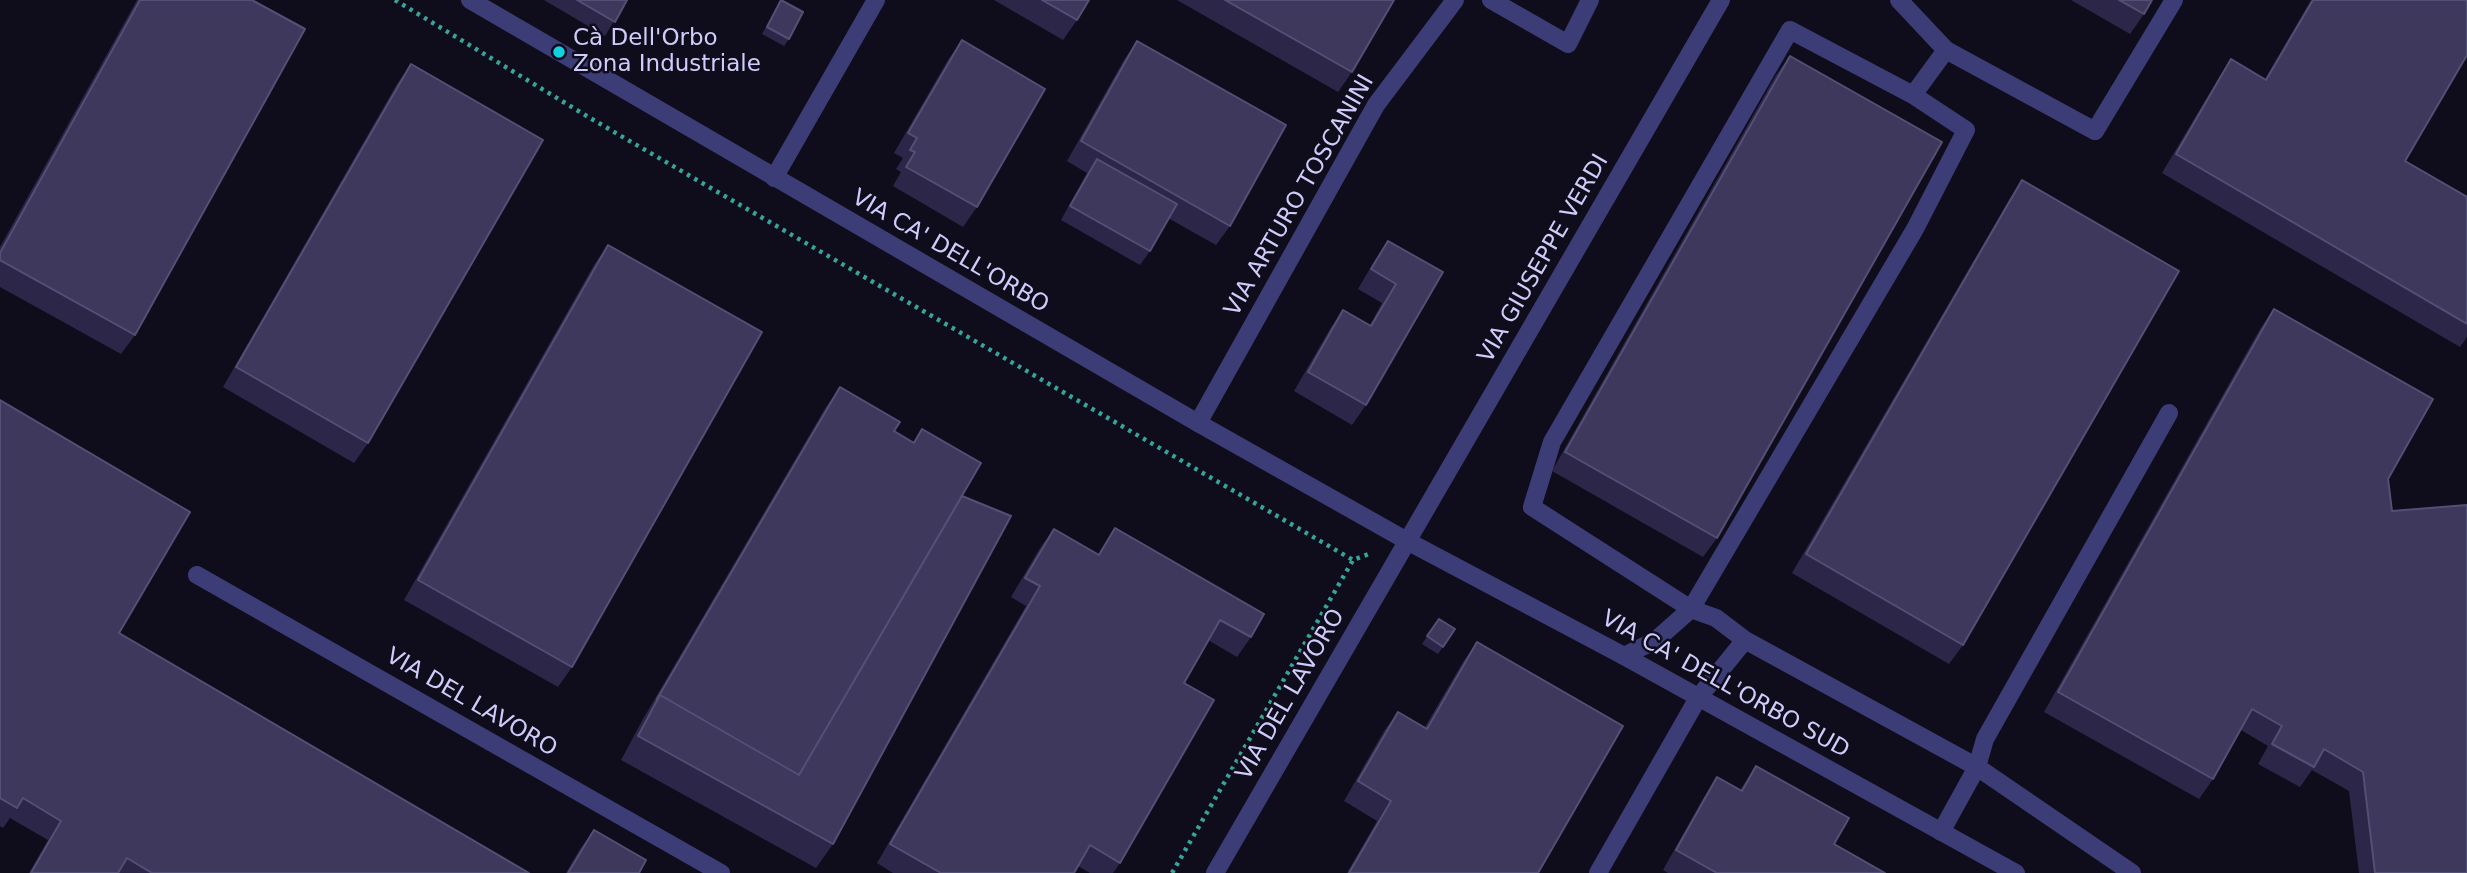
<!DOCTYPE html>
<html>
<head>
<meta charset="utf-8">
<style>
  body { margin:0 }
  canvas { display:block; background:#0f0d1b }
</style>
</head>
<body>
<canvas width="2467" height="873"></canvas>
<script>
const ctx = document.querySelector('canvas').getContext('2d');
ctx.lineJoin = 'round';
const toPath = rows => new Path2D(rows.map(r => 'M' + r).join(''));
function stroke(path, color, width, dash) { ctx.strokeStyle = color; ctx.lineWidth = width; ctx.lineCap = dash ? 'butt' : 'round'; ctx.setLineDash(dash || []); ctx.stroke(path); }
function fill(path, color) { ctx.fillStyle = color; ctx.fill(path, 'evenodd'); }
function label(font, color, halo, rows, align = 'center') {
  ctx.font = font + ' "DejaVu Sans",sans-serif'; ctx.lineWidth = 5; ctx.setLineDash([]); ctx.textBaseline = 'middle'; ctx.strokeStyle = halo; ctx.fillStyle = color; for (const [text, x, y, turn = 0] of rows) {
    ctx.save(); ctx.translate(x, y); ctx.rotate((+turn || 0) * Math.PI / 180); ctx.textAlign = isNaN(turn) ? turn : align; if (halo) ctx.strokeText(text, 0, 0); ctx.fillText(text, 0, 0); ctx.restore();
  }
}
const path = toPath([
  [395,0,590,118,1353,560,1369,554],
  [1172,873,1353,560]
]);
const service = toPath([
  [2095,131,2174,0],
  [1745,640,1977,767,2132,873],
  [1624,656,1656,640,1691,609,1915,229,1966,130,1913,95,1946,50],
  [1698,698,1745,640,1716,618,1691,609,1532,507,1552,442,1790,30,1913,95],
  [1941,832,1977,767,1985,739,2169,413]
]);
const minor = toPath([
  [1491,0,1568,44,1590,0],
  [1899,0,1946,50,2095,131],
  [774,178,876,0],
  [1198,423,1376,105,1455,0],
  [197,575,721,873],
  [1598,873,1698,698]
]);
const tertiary = toPath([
  [470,0,1198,423,1409,542,1624,656,2016,873],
  [1215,873,1721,0]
]);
const wall = toPath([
  [137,0,252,0,135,335,121,354,0,287,0,247],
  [544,0,627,0,605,36],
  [781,0,789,39,784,46,762,34],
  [994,0,1089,0,1077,20,1063,40],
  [1177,0,1394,0,1352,72,1338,92],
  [2071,0,2152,0,2144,14,2130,34],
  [2311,0,2467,0,2405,161,2467,197,2467,337,2460,347,2162,173,2218,79,2231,59,2265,79],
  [962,40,977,207,963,227,893,186,901,172,896,169,903,158,894,153,948,60],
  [1137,41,1230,226,1216,245,1168,218,1150,251,1140,265,1061,220,1087,173,1067,161,1124,60],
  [1790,56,1717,538,1703,557,1552,471,1776,75],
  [411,64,368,443,354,463,223,387,397,84],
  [2022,180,1963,645,1949,664,1792,573,2009,200],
  [1388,241,1443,272,1366,405,1352,425,1294,391,1330,329,1343,310,1370,325,1382,303,1358,289,1375,260],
  [608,245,572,667,558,687,404,600,594,265],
  [2274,309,2388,479,2392,511,2467,873,2359,873,2349,791,2312,770,2300,787,2258,764,2268,746,2241,730,2213,779,2199,799,2044,712,2260,329],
  [840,387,894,431,913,442,922,429,959,500,833,844,816,868,621,760,643,719,826,407],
  [0,400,119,633,529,873,29,873,48,840,10,818,3,828,0,826],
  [1115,528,1251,637,1237,657,1208,640,1184,683,1120,863,1113,873,1090,873,1078,866,1074,873,893,873,877,863,1026,606,1011,597,1040,548,1054,529,1098,554],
  [1439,619,1455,629,1438,654,1422,644],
  [1477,642,1538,873,1347,873,1377,821,1344,801,1384,731,1398,712,1425,727,1463,662],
  [1756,766,1834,844,1885,873,1668,873,1663,870,1704,797,1717,777,1740,790],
  [594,830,639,873,566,873,580,849]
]);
const building = toPath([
  [140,0,252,0,305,29,135,335,0,260,0,253,140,0],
  [577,0,627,0,615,22,577,0],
  [781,0,803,12,789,39,767,27,781,0],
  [1042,0,1089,0,1077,20,1042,0],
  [1225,0,1394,0,1352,72,1225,0],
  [2119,0,2152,0,2144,14,2119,0],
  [2313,0,2467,0,2467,55,2405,161,2467,197,2467,324,2176,154,2231,59,2266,80,2313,0],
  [962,40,1045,89,977,207,906,167,915,152,910,150,917,138,908,133,962,40],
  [1137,41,1286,125,1230,226,1081,141,1137,41],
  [1790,56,1942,142,1717,538,1565,452,1790,56],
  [411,64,543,140,368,443,236,367,411,64],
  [1097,159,1177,204,1150,251,1070,206,1097,159],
  [2022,180,2179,271,1963,645,1806,554,2022,180],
  [1388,241,1443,272,1366,405,1308,372,1343,310,1371,326,1396,284,1371,269,1388,241],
  [608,245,762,332,572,667,418,580,608,245],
  [2274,309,2433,399,2388,479,2392,511,2467,505,2467,873,2375,873,2363,772,2324,749,2314,767,2272,744,2282,726,2252,709,2213,779,2058,692,2274,309],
  [840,387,900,422,894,431,914,443,922,429,981,463,799,775,660,695,657,699,840,387],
  [0,400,190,512,119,633,529,873,152,873,127,858,118,873,31,873,61,821,23,798,17,808,0,798,0,400],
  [962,496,1011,516,833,844,638,736,660,695,799,775,962,496],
  [1115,528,1264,614,1251,637,1220,620,1184,683,1214,700,1120,863,1090,845,1074,873,941,873,890,844,1040,586,1025,578,1054,529,1099,555,1115,528],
  [1439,619,1455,629,1443,647,1427,636,1439,619],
  [1477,642,1623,726,1538,873,1349,873,1391,801,1358,781,1398,712,1427,729,1477,642],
  [1756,766,1849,818,1834,844,1885,873,1717,873,1676,850,1717,777,1742,791,1756,766],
  [594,830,646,860,639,873,568,873,594,830]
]);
const markers = [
  [559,52,7,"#13d2df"]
];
const poiNames = [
  ["Cà Dell'Orbo",573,39],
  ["Zona Industriale",573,65]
];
const streetNames = [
  ["VIA ARTURO TOSCANINI",1300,196,-60],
  ["VIA CA' DELL'ORBO",950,252,30],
  ["VIA GIUSEPPE VERDI",1544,259,-60],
  ["VIA CA' DELL'ORBO SUD",1725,685,29],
  ["VIA DEL LAVORO",1291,695,-60],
  ["VIA DEL LAVORO",471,703,30]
];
stroke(path, '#36a499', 4.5, [3.5, 5]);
stroke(service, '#3c3c77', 18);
stroke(minor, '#3c3c77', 18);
stroke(tertiary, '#3c3c77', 18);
fill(wall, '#2c2648');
fill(building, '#3e385c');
stroke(building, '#544f75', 2);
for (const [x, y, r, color] of markers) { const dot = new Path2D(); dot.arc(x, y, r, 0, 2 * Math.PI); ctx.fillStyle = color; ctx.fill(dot); stroke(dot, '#0f0d1b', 2.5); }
label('23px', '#cfccfb', '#0f0d1b', poiNames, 'left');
label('23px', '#cfccfb', '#0f0d1b', streetNames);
</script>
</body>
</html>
